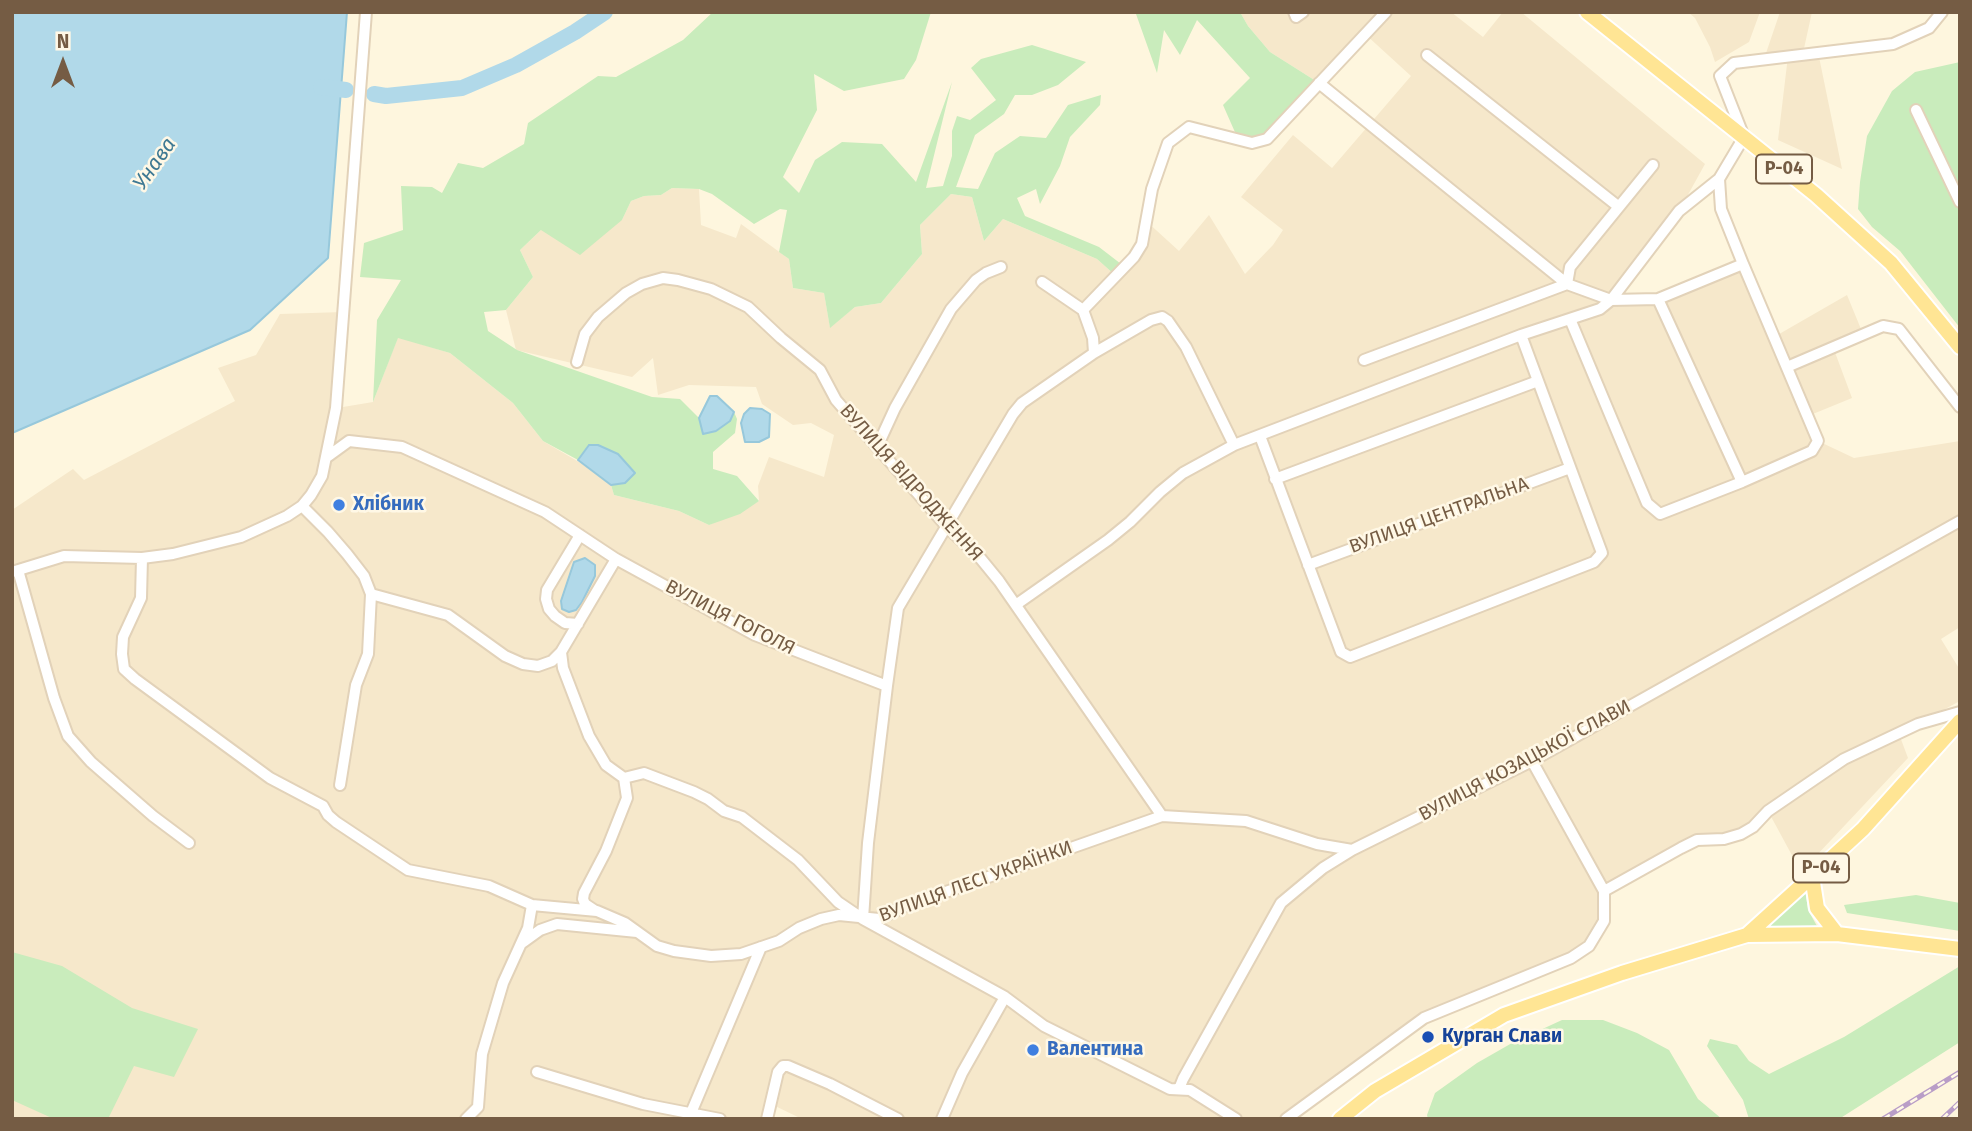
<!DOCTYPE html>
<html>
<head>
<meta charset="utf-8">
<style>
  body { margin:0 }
  #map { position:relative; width:1972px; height:1131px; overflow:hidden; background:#fef6de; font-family:"Fira Sans",sans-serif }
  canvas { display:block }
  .frame { position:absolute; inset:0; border:14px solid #755c44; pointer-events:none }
  .north { position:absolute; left:28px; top:28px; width:70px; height:70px; -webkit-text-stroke:5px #fff8e6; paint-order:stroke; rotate:0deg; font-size:19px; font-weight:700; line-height:28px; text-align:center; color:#755c44 }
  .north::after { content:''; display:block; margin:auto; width:24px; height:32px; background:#755c44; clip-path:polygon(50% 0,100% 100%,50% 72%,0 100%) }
</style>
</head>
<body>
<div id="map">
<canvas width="1972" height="1131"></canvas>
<div class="frame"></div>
<div class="north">N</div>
</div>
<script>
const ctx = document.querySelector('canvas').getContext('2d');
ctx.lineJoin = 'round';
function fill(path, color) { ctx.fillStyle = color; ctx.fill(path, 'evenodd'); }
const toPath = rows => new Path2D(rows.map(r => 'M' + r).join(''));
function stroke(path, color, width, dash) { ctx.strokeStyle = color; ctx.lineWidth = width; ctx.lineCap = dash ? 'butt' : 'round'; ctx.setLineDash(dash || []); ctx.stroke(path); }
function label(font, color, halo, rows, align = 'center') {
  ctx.font = font + ' "Fira Sans",sans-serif'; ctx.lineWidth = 5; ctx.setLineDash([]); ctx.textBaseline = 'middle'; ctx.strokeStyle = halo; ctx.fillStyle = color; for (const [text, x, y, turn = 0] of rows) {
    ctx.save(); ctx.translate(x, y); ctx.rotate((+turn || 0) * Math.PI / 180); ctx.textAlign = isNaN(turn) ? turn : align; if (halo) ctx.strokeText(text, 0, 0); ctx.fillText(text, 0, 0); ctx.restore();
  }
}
const residential = toPath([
  [1240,12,1451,12,1483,37,1503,12,1521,12,1705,164,1679,211,1612,299,1658,299,1743,264,1774,337,1847,295,1863,334,1833,347,1852,398,1808,416,1818,441,1854,458,1960,441,1960,627,1941,639,1960,670,1960,696,1958,702,1899,734,1908,758,1801,872,1768,811,1753,827,1697,840,1604,891,1604,921,1589,946,1424,1018,1286,1119,802,1119,771,1104,767,1119,12,1119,12,510,73,469,84,480,235,401,218,368,256,355,280,314,343,312,337,408,373,402,398,337,450,353,513,403,543,441,584,465,611,485,614,495,679,511,709,525,759,501,758,486,769,457,824,477,834,435,811,423,793,425,762,404,756,387,689,385,658,395,653,358,632,377,516,350,506,310,533,277,520,250,541,230,622,220,631,201,644,196,661,195,672,188,699,189,701,225,736,238,741,224,789,259,793,288,824,293,830,327,855,307,881,303,922,254,920,225,951,194,972,197,984,241,1003,219,1097,259,1116,276,1134,257,1145,220,1179,251,1209,215,1245,274,1273,245,1283,230,1241,197,1293,135,1332,168,1411,76,1365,34,1319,83,1270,52,1248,26],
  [1688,12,1760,12,1749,42,1715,62,1710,47,1695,18],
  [1780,12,1812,12,1803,53,1818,52,1842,169,1778,140,1788,56,1764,59]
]);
const green = toPath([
  [713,12,931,12,916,60,904,79,844,91,814,74,817,110,783,177,799,193,815,160,842,142,882,144,916,182,952,82,926,188,943,186,952,156,952,131,957,116,970,120,996,100,971,68,981,59,1032,45,1086,62,1058,85,1032,95,1015,95,1004,114,975,135,956,187,978,189,995,153,1020,136,1046,138,1068,105,1101,95,1100,105,1070,137,1060,166,1040,204,1036,189,1017,198,1025,216,1099,247,1125,267,1116,276,1097,259,1003,219,984,241,972,197,951,194,920,225,922,254,881,303,855,307,830,328,824,293,793,288,789,259,779,252,787,210,780,209,754,224,712,194,699,189,672,188,661,195,644,196,631,201,622,220,580,255,541,230,520,250,533,277,506,310,484,312,488,331,517,350,652,397,680,399,699,418,703,434,717,431,730,421,734,412,737,419,735,433,713,452,713,469,737,476,759,501,740,514,709,525,679,511,614,495,611,485,625,483,589,445,578,460,543,441,513,403,450,353,398,338,373,402,377,320,401,280,360,277,364,243,403,230,401,186,432,187,442,193,458,163,483,168,524,144,528,123,598,76,616,77,683,40],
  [1138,12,1240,12,1248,26,1270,52,1319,83,1267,139,1238,139,1223,105,1250,78,1197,20,1180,55,1164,30,1157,73,1136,14],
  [1960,62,1960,328,1900,251,1872,227,1858,209,1860,182,1867,136,1892,91,1915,72],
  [1805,888,1808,910,1817,926,1765,930],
  [1916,895,1960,903,1960,931,1847,913,1844,905],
  [12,952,62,966,132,1008,198,1029,174,1077,134,1066,108,1119,54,1119,12,1100],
  [1960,966,1960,1042,1839,1119,1749,1119,1743,1100,1707,1046,1710,1039,1737,1045,1749,1061,1769,1074,1844,1037],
  [1562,1020,1603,1020,1637,1033,1669,1050,1698,1099,1722,1119,1428,1119,1427,1115,1435,1093,1477,1063,1512,1043]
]);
const water = toPath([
  [12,12,347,12,328,258,250,330,12,433,12,12],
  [710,396,717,396,734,412,730,421,716,431,703,434,699,418,710,396],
  [750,408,762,409,770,414,769,437,759,442,745,442,741,423,744,414,750,408],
  [589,445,598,445,618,454,635,473,625,483,611,485,578,460,589,445],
  [585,558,595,565,595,576,582,602,576,610,569,612,562,609,561,601,574,562,585,558]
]);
const river = toPath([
  [321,87,346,90],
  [374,94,386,96,462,88,516,65,575,32,605,12]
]);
const minor = toPath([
  [1294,12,1296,17,1303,12],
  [1427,55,1619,207],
  [1319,83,1567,284,1611,300,1658,299,1743,264,1721,209,1719,179],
  [1916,110,1960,202],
  [1042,282,1083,310,1093,338,1094,353],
  [1658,299,1742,482,1812,451,1818,441,1743,264],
  [1083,310,1134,257,1142,244,1152,189,1168,143,1189,127,1252,143,1267,139,1386,12],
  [1570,319,1647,503,1660,514,1742,482],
  [1364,360,1567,284,1570,267,1653,165],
  [577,362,585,334,598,317,626,293,642,284,663,278,678,280,711,289,748,307,781,338,820,370,836,400,947,527,981,559,999,581,1162,816],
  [1787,367,1883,326,1899,329,1960,407],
  [1260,436,1341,652,1350,657,1594,562,1602,553,1521,335],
  [878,445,895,408,951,309,976,280,986,273,1001,267],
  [327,457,349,441,402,447,545,512,616,559,755,635,887,686],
  [1275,479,1538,381],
  [302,506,328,532,347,554,364,576,371,594,368,654,356,685,340,785],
  [142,558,141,598,123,637,122,654,124,669,135,679,270,778,323,806,328,815,336,822,408,870,489,886,532,905,597,911,625,923,657,946,674,951,711,956,741,954,779,941,799,928,821,919,839,915,879,919,903,907,1162,816,1246,821,1317,844,1352,850],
  [1308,565,1570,468],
  [18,570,54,698,68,736,91,762,153,816,189,843],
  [12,572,64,556,142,558,173,554,241,537,287,516,302,506,311,495,322,476,336,408,366,12],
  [371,594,448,615,505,656,523,664,538,666,552,661,561,652,563,668,589,736,606,765,624,778,627,798,606,851,584,893,583,899,585,904,594,910],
  [1017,604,1108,540,1130,522,1160,492,1183,473,1234,445,1521,335,1600,309,1611,300,1679,211,1719,179,1744,137,1720,76,1734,63,1893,44,1929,28,1942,12],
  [578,624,565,623,555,616,549,609,546,599,547,590,580,535],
  [561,652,616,559],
  [1532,761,1604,891],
  [624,778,644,773,694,792,708,799,724,811,742,817,798,860,838,902,863,919,1005,997,1044,1026,1170,1089,1190,1090,1236,1119],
  [863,919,868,843,887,686,898,608,1013,414,1022,403,1094,353,1151,320,1162,317,1168,321,1186,347,1234,445],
  [522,943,540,930,557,924,637,932],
  [537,1072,643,1104,720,1119],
  [1179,1089,1183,1079,1281,903,1323,868,1352,850,1532,761,1960,521],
  [691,1113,761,947],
  [466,1119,478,1107,482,1054,503,983,528,928,532,905],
  [767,1119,778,1072,783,1066,788,1066,830,1084,898,1119],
  [942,1119,962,1073,1005,997],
  [1286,1119,1424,1018,1571,958,1589,946,1604,921,1604,891,1681,848,1697,840,1724,839,1741,834,1753,827,1768,811,1844,759,1918,724,1960,712]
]);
const major = toPath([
  [1587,12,1816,195,1891,263,1960,347],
  [1960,721,1863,829,1812,876,1817,908,1837,934,1960,949],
  [1747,935,1812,876],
  [1340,1119,1375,1091,1504,1015,1622,973,1747,935,1837,934]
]);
const rail = toPath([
  [1883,1119,1960,1072],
  [1942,1119,1960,1102]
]);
const markers = [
  [339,505,7,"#3f7fe0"],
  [1428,1037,7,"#1a4fb4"],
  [1033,1050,7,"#3f7fe0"]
];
const shields = [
  [1784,169,56],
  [1821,868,56]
];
const shieldNames = [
  ["Р-04",1784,169],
  ["Р-04",1821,868]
];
const streetNames = [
  ["ВУЛИЦЯ ВІДРОДЖЕННЯ",911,483,48],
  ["ВУЛИЦЯ ЦЕНТРАЛЬНА",1439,516,-20],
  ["ВУЛИЦЯ ГОГОЛЯ",730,618,27],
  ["ВУЛИЦЯ КОЗАЦЬКОЇ СЛАВИ",1525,761,-28],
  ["ВУЛИЦЯ ЛЕСІ УКРАЇНКИ",976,882,-20]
];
const shopNames = [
  ["Хлібник",353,505],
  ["Валентина",1047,1050]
];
const transitNames = [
  ["Курган Слави",1442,1037]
];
const waterNames = [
  ["Унава",155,164,-55]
];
fill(residential, '#f6e8cb');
fill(green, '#c9ecbc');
fill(water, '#b1d9e9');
stroke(water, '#97c8db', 2);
stroke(river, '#b1d9e9', 16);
stroke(minor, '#e2d2b9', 14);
stroke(major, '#fff', 18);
stroke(minor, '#fff', 10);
stroke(major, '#ffe594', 14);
stroke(rail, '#b99dc7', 5);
stroke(rail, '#fff8e6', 2.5, [8]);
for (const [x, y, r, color] of markers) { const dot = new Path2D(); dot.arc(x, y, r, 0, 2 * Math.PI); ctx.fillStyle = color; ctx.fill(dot); stroke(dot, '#fff8e6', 2.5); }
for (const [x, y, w] of shields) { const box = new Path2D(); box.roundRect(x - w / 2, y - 14.5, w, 29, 5); ctx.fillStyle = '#fff8e6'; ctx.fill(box); stroke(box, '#755c44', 2); }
label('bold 18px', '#755c44', null, shieldNames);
label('19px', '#755c44', '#fff8e6', streetNames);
label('bold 19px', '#366cbe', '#fff8e6', shopNames, 'left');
label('bold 19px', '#164399', '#fff8e6', transitNames, 'left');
label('italic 21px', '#3f7993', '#fff8e6', waterNames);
</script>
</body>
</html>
